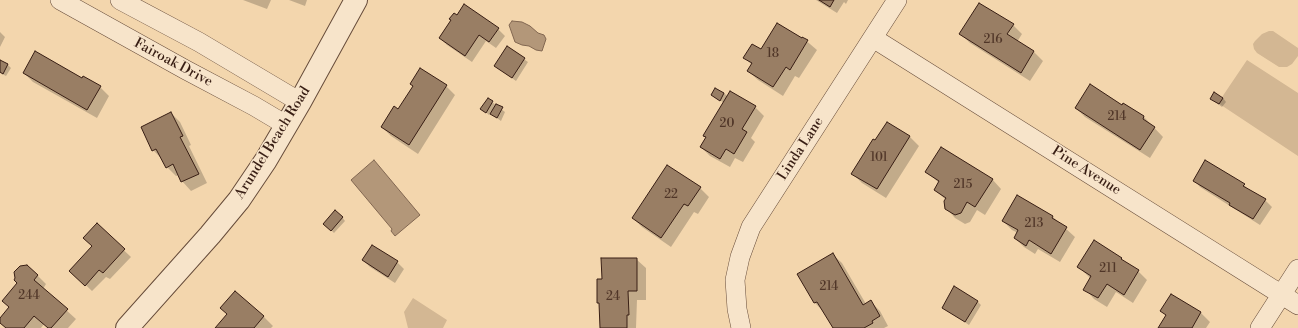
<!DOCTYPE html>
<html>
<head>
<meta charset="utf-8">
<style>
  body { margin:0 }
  canvas { display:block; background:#f3d6ad }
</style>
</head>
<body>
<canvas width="1298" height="328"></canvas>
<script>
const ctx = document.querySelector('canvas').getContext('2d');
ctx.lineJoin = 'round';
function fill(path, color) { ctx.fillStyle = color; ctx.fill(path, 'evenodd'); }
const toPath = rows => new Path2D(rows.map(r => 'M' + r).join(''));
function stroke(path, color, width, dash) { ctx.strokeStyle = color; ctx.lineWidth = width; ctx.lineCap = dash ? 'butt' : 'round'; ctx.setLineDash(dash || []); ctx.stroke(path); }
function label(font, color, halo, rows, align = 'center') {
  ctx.font = font + ' "Libre Bodoni",serif'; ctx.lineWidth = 3; ctx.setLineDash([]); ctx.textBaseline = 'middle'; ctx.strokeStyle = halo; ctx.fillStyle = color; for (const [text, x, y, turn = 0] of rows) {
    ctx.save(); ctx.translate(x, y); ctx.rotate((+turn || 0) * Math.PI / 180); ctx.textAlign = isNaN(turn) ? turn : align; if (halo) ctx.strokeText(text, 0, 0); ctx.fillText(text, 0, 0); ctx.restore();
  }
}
const green = toPath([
  [1269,31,1273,31,1298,48,1298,56,1292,64,1287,67,1279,67,1257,53,1254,49,1253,44,1255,41,1262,34],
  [1247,60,1298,93,1298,156,1218,103],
  [413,298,447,320,443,328,408,328,404,312]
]);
const water = toPath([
  [512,21,522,22,530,26,538,33,544,35,546,39,542,51,536,50,529,46,522,45,515,42,509,25,512,21],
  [374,160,420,215,395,236,391,231,392,229,351,180,374,160]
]);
const shadow = toPath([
  [243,0,271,0,267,9],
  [289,0,307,0,305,6],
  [816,0,848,0,846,4,844,2,837,13],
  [1013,25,1022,34,1017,42,1034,52,1043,61,1030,81,970,43,961,34],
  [498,29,505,36,496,48,486,41,472,62,447,45,440,38],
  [0,32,5,37,0,47],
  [803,38,817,50,799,78,795,76,783,96,758,80,748,71,752,65,745,58,761,51,802,40],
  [508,48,528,62,516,81,495,66],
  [0,62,7,64,11,68,6,76,0,73],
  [24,73,100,87,109,96,97,118,33,82],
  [446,86,455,95,418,154,391,136,382,127,398,110],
  [715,89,724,93,728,97,755,107,764,116,751,138,755,142,743,162,735,158,730,167,710,156,701,147,724,103,712,95],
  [1223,98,1226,102,1222,107,1211,99],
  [488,99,505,112,501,121,491,114,489,115,482,109],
  [1122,106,1144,117,1163,137,1150,158,1085,117,1076,108],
  [171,113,180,122,191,145,189,146,207,183,191,191,182,181,179,175,176,176,167,167,162,159,153,150],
  [887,123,910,137,919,146,886,198,862,183,852,173],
  [927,172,992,179,1001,189,985,215,977,210,970,222,965,224,955,218,946,208,946,200,935,190,939,183],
  [1194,180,1244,185,1250,191,1265,200,1272,207,1260,225,1200,187],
  [700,188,709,197,698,214,694,212,671,247,642,227,633,218],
  [1018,196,1053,217,1075,237,1060,262,1038,249,1035,254,1024,247,1015,238,1018,233,1012,230,1003,221],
  [342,217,345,221,334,233,328,227],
  [97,225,131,257,110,279,106,277,92,291,71,271,93,247],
  [832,254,842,263,866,304,871,302,880,311,888,326,884,328,834,328,824,312,815,303,799,274],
  [636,259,646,268,646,300,637,300,636,328,601,328,600,305,598,303,603,280],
  [1121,259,1127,264,1138,271,1147,280,1133,303,1116,292,1107,307,1094,299,1085,289,1091,279,1079,267],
  [363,260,397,262,404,269,395,283,370,267],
  [37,275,46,284,43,289,76,319,68,328,48,328,44,324,41,328,6,328,0,322,0,319],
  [235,292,264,317,273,326,271,328,216,328,228,314],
  [1171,295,1201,313,1210,322,1206,328,1159,328,1167,316,1162,311],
  [978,302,981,305,969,325,943,308]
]);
const building = toPath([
  [819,0,834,0,830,7,819,0],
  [979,3,1014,24,1007,34,1034,51,1021,73,959,34,979,3],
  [464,4,499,28,489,42,479,35,465,56,439,38,451,20,449,19,454,13,457,15,464,4],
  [777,23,802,38,802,37,808,40,790,70,786,67,773,87,747,71,752,63,743,58,752,44,761,49,777,23],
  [507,46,525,58,512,78,494,66,507,46],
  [35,51,82,78,83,76,101,86,87,110,23,73,35,51],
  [0,60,8,64,3,74,0,72,0,60],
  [420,68,447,85,409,145,381,127,394,106,398,109,413,86,410,84,420,68],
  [1090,84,1122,105,1123,103,1144,116,1143,119,1155,127,1140,150,1075,108,1090,84],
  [715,88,724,93,720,101,711,95,715,88],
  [730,91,756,106,742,129,747,132,734,154,726,149,720,159,700,147,706,137,703,136,704,134,730,91],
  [1214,92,1223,98,1219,104,1210,99,1214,92],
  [488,98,493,101,486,113,480,109,488,98],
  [496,104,503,107,497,118,490,114,496,104],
  [171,112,183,136,180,137,199,174,181,182,173,164,166,168,156,149,152,151,141,127,171,112],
  [887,122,910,136,877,189,851,174,873,139,875,140,887,122],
  [941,147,993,179,975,207,967,202,961,213,955,215,945,209,944,201,946,198,934,190,939,181,925,172,941,147],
  [1205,160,1245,184,1243,186,1266,199,1253,219,1229,205,1230,203,1193,181,1205,160],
  [667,165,701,187,688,206,684,204,661,238,632,218,667,165],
  [1017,195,1053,216,1052,218,1067,227,1051,254,1029,240,1026,246,1014,238,1018,230,1002,221,1017,195],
  [335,210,343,217,331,231,323,224,335,210],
  [97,223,125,249,103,273,99,270,85,286,69,271,92,246,83,238,97,223],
  [1094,240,1122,258,1121,259,1139,270,1124,295,1107,284,1098,298,1083,290,1091,276,1077,267,1094,240],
  [372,245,398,261,388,277,362,260,372,245],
  [833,253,863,305,871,300,880,316,872,321,873,323,864,328,833,328,817,302,814,303,797,274,833,253],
  [601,258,637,258,637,291,628,291,629,315,627,315,627,328,600,328,599,303,597,303,597,279,602,279,601,258],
  [27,265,38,275,34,280,68,309,51,328,48,328,34,316,24,328,6,328,0,323,0,318,9,307,2,301,17,283,14,280,15,278,14,272,20,266,27,265],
  [954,286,978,301,965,322,942,308,954,286],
  [235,291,264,316,254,328,215,328,227,314,220,308,235,291],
  [1171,294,1201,312,1192,328,1158,328,1166,315,1160,311,1171,294]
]);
const minor = toPath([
  [60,0,186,70,254,106,286,125],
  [120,0,199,42,300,102],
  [873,38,1298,305],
  [741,328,737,309,735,280,740,257,751,227,897,0],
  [1260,328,1298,269]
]);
const tertiary = toPath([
  [127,328,210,235,239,200,266,160,300,102,356,0]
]);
const numberNames = [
  ["216",993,40],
  ["18",773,54],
  ["214",1117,117],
  ["20",727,124],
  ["101",879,158],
  ["215",963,185],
  ["22",671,195],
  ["213",1034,224],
  ["211",1108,269],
  ["214",829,287],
  ["244",29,296],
  ["24",613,297]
];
const streetNames = [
  ["Fairoak Drive",173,63,28],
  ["Arundel Beach Road",273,143,-58],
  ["Linda Lane",801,149,-57],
  ["Pine Avenue",1086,171,32]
];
fill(green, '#d3b793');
fill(water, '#b39779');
stroke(water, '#826751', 1);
fill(shadow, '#0003');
fill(building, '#997e64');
stroke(building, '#381e14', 1);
stroke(minor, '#674c3a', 20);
stroke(tertiary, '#674c3a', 24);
stroke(minor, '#f7e4ca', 19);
stroke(tertiary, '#f7e4ca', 22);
label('12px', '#503628', null, numberNames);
label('14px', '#381e14', '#f7e4ca', streetNames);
</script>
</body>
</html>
